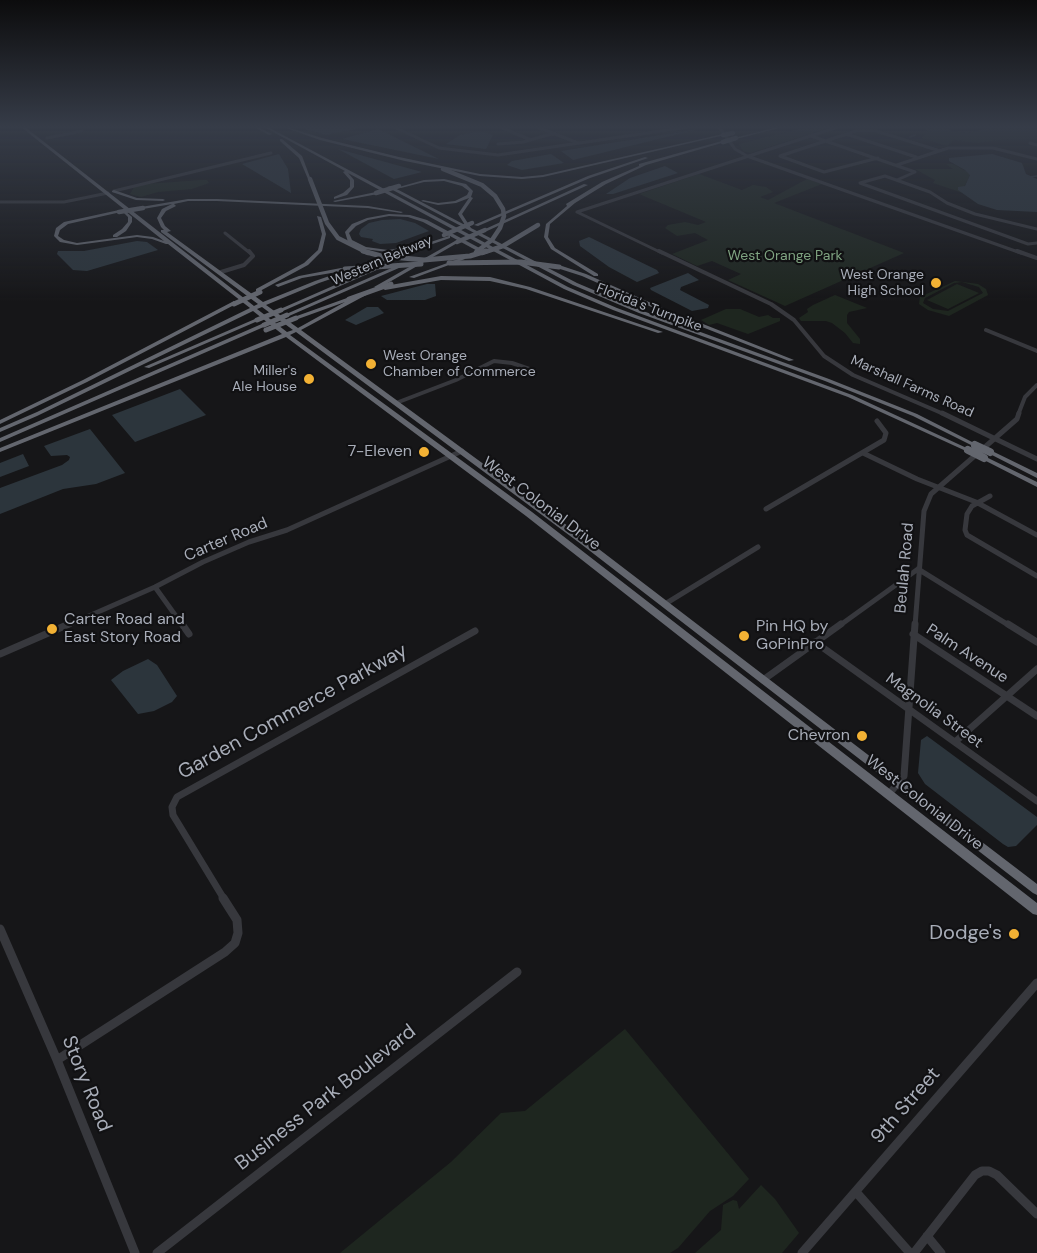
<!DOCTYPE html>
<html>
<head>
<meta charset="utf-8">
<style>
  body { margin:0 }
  canvas { display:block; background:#161618 }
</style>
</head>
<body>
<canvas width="1037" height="1253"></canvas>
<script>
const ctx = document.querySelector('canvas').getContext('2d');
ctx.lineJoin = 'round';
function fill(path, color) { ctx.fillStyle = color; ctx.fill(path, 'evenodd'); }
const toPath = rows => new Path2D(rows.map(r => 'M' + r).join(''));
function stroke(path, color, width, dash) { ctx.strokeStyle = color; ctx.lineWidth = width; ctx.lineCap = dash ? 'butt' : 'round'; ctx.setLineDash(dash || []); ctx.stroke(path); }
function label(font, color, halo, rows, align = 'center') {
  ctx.font = font + ' "DM Sans",sans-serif'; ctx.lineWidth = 4.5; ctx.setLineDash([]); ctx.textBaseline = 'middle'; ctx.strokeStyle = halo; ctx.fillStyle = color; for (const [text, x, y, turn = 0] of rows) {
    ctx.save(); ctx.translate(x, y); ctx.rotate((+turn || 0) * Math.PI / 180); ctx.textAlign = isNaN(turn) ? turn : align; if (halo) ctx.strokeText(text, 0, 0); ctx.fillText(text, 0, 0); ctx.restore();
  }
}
const green = toPath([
  [807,127,828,128,750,153,743,151,739,144],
  [923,127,949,127,951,131,968,133,994,127,1037,127,1037,139,1009,139,976,143,954,140,947,146,922,138,928,131],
  [946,164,953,164,969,173,970,175,962,191,963,193,933,183,935,180,915,169,953,169],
  [699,174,742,190,753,185,766,187,773,192,760,197,768,200,807,179,822,184,774,203,904,253,785,306,728,280,741,274,712,261,697,266,672,254,708,240,695,233,677,236,665,228,668,225,685,222,698,225,706,222,639,194],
  [202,180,207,180,209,183,192,189,158,192,141,197,130,194,134,187,145,184],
  [955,281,978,284,986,289,988,295,949,316,928,310,919,304,920,297],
  [962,282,979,287,983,293,948,311,933,309,923,303,925,298,954,283],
  [957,284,979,293,948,309,927,300],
  [835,295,867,308,849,312,847,315,847,323,860,339,860,344,853,343,845,333,832,323,826,321,801,321,799,318,808,312,807,309,813,305],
  [726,309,740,309,759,317,768,315,773,318,780,318,780,321,748,334,717,323,709,325,701,320],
  [625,1029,749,1179,733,1196,710,1211,678,1248,670,1253,340,1253,451,1162,501,1113,525,1111],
  [761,1185,775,1199,799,1233,782,1253,695,1253,721,1230,723,1205,733,1200,737,1201,739,1209]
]);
const water = toPath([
  [297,127,366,127,326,135],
  [378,129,439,159,342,139],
  [699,129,573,160,561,151],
  [474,132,485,132,493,135,486,149,446,144,460,135],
  [338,149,422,172,394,179],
  [279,154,288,169,291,193,242,164],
  [551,154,564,163,522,170,507,165,512,161],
  [992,154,1022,163,1026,174,1037,179,1037,212,997,210,978,204,958,190,958,187,965,186,970,175,965,170,949,161,949,158],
  [665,166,678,173,613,194,606,194,630,178],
  [400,219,415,223,429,231,396,243,380,244,372,241,373,239,361,237,359,234,361,229,369,223,382,220],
  [589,237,657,270,659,273,637,282,609,267,580,246,579,241],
  [137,241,147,242,158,250,87,271,73,270,57,254,58,251,84,251],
  [688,273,699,280,681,287,680,290,709,305,708,308,692,311,651,290,650,288],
  [427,284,435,284,436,296,425,300,387,300,381,296],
  [367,307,378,307,384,313,356,325,345,320],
  [180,389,206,415,135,442,112,415],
  [90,429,125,473,96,484,63,489,0,514,0,488,62,465,69,460,70,457,67,455,51,456,44,446],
  [23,454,29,466,0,477,0,463],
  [148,659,157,665,177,696,172,702,154,711,138,714,111,680,123,671],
  [927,736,1037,817,1037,825,1016,846,1008,847,1003,844,925,784,918,773,921,740]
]);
const stream = toPath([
  [910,137,915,135],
  [1029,177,1037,176]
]);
const minorFar4 = toPath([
  [394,127,439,148,498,155,688,127],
  [500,127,531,140],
  [537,127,578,143],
  [719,127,735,149,747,156,1021,253],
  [846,134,916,157],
  [811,136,915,172,897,180],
  [47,138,82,131],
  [1030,143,1037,145],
  [498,144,523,142,555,133],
  [878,158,824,172,780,156,856,131,876,131,937,150],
  [897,165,948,148,993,148,1037,159],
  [114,191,271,153],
  [0,202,64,202,108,193],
  [577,212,662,253],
  [577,212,838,127],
  [1037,229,975,214,947,203,930,192,885,176,860,183,1028,244,1037,243],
  [225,233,250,253]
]);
const minorFar3 = toPath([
  [659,251,771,304,794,320,824,356,853,375,946,415],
  [1017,251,1037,258],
  [221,272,244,265,253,256,249,251],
  [986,330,1037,351],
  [396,403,456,380,494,361,512,363,535,371],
  [1018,415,1025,397,1037,385]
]);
const minorFar2 = toPath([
  [942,413,1037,459],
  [863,453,917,479,976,502,1037,535],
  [990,496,972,506,967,514,965,530,967,535,1037,576],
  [766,509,884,440,886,433,877,421],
  [918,569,1010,626],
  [155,587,183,626],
  [665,604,758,547],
  [66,626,155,587,203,562,249,542,287,530,462,451],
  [839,626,918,569],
  [915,626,924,511,931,494,1017,419,1019,413]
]);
const minorFar1 = toPath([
  [182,624,189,634],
  [1008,624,1037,642],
  [913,634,1037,716],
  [815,642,1037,801],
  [0,654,69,624],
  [763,680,841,624],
  [955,742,1037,669],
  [889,794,904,776,915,624],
  [224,899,173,815,172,807,177,797,475,631]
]);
const minor = toPath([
  [0,929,57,1060,135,1253],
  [57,1060,225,952,235,943,238,933,237,920,223,898],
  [856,1192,910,1253],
  [927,1236,941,1253],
  [157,1253,517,972],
  [802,1253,1037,983],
  [914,1253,975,1175,982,1171,989,1171,997,1175,1037,1214]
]);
const highway = toPath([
  [21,127,25,127,254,306,258,304,161,232,161,230,164,230,161,227,157,218,162,209,172,204,143,209,141,209,141,207,188,199,217,199,368,206,403,212,401,213,368,208,217,201,188,201,174,204,176,206,166,211,161,218,165,226,171,231,167,232,263,302,315,281,407,249,388,252,363,249,348,242,345,232,352,224,367,218,389,214,410,215,427,220,487,252,487,254,483,254,450,236,450,238,319,283,266,305,298,328,345,302,298,319,294,319,294,317,347,298,351,299,364,292,368,292,368,294,301,330,587,540,1037,884,1037,895,1033,893,581,544,296,332,290,335,532,512,1037,903,1037,915,1033,914,526,516,286,337,0,452,0,448,282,334,253,311,37,416,0,432,0,428,37,412,250,308,168,244,166,244,152,239,137,237,77,245,60,242,54,236,56,228,64,222,119,210,121,211,121,212,68,224,60,230,58,236,64,240,77,243,137,235,153,237,164,241,21,127],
  [389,216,408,217,423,222,449,236,409,249,409,247,407,247,388,250,366,247,352,240,349,233,356,226,368,220,389,216],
  [262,307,293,330,287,332,257,309,262,307],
  [254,127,258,127,272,134,269,135,254,127],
  [264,127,268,127,568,287,617,308,852,395,971,450,968,452,966,451,848,397,613,310,564,289,348,173,354,180,354,187,347,195,334,199,334,197,343,193,350,187,350,180,343,172,345,171,264,127],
  [283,127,287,127,322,138,399,157,480,174,522,177,543,175,723,134,725,135,543,177,522,179,480,176,405,161,320,140,283,127],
  [778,127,783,127,736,139,734,138,778,127],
  [280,139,282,139,302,156,311,180,308,179,299,158,280,141,280,139],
  [722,141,725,142,646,165,606,184,575,203,550,224,548,237,555,248,598,274,598,276,594,276,551,249,544,237,546,224,567,206,566,204,602,182,639,166,639,164,722,141],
  [645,157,648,158,590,178,478,226,474,225,588,176,645,157],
  [444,179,466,184,473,191,471,197,473,198,462,214,471,228,577,283,643,311,829,379,917,414,978,445,975,447,913,416,825,381,639,313,573,285,387,187,391,186,465,225,458,214,469,198,456,203,438,205,421,201,423,200,438,203,455,201,467,195,469,191,462,186,444,181,424,182,401,188,399,187,424,180,444,179],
  [584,184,588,185,487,231,483,230,584,184],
  [114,190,137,198,163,199,165,200,163,201,136,200,112,192,112,191,114,190],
  [376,192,378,193,378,194,335,202,333,201,376,192],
  [124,210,132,217,132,222,126,231,117,237,113,237,113,235,122,229,128,222,128,217,122,211,124,210],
  [317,216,321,217,326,234,322,251,308,265,260,291,256,291,256,289,304,263,318,250,322,234,317,216],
  [455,241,459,242,379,288,374,287,455,241],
  [461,258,465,259,414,278,409,277,461,258],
  [403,263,408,264,289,316,284,315,403,263],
  [383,264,388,265,283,311,278,310,383,264],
  [559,265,586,274,660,307,794,360,789,361,656,309,582,276,557,268,556,267,559,265],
  [341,268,343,269,343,271,302,278,278,287,275,285,299,276,341,268],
  [441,276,490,277,530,287,663,332,658,333,526,289,490,281,441,280,385,290,382,288,385,286,441,276],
  [234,301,236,302,236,304,87,382,0,424,0,420,83,380,234,301],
  [255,319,260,320,149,368,144,367,255,319],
  [264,323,267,325,266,326,0,442,0,438,264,323],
  [990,450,1037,473,1037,478,988,453,987,452,990,450],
  [984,456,1037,482,1037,487,982,459,982,457,984,456]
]);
const highwayBridgeFar2 = toPath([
  [723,135,733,133],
  [723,142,736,138],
  [443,169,482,185,495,196,503,209,504,216,500,228,492,240,476,252],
  [310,179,327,223,338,238,368,253],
  [376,193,399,186],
  [119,212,143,208],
  [444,235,472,223],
  [457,242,485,230],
  [482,253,503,246,538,225]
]);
const highwayBridgeFar1 = toPath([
  [363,251,381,256,424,260,470,256,486,251],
  [449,263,521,262,559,267],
  [345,269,421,264],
  [349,299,391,284],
  [234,304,260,292],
  [257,320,281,310],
  [264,325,287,315],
  [266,330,296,318]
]);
const highwayBridge = toPath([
  [975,445,990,452],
  [968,450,984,458]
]);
const markers = [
  [936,283,6,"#f2b134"],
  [371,364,6,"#f2b134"],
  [309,379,6,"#f2b134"],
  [424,452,6,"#f2b134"],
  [52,629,6,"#f2b134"],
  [744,636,6,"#f2b134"],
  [862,736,6,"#f2b134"],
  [1014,934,6,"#f2b134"]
];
const farParknames = [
  ["West Orange Park",785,256]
];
const farStreetnames = [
  ["Western Beltway",382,261,-23],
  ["Florida's Turnpike",649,308,21],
  ["Marshall Farms Road",912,387,24]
];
const farPoinames = [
  ["West Orange",924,275],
  ["High School",924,291],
  ["West Orange",383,356,"left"],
  ["Chamber of Commerce",383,372,"left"],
  ["Miller's",297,371],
  ["Ale House",297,387]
];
const poiNames = [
  ["7-Eleven",412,452],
  ["Carter Road and",64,620,"left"],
  ["East Story Road",64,638,"left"],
  ["Pin HQ by",756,627,"left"],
  ["GoPinPro",756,645,"left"],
  ["Chevron",850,736]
];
const streetNames = [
  ["West Colonial Drive",541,504,37],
  ["Carter Road",226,540,-23],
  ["Beulah Road",905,568,-85],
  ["Palm Avenue",967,654,33],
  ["Magnolia Street",934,711,36],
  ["West Colonial Drive",924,803,38]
];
const nearStreetnames = [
  ["Garden Commerce Parkway",293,712,-29],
  ["Story Road",86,1084,68],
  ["Business Park Boulevard",326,1098,-38],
  ["9th Street",906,1106,-49]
];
const nearPoinames = [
  ["Dodge's",1002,934]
];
fill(green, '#1e261f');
fill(water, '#2c353c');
stroke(stream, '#2c353c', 1.5);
stroke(minorFar4, '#37383d', 3);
stroke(minorFar3, '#37383d', 4);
stroke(minorFar2, '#37383d', 5);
stroke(minorFar1, '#37383d', 7);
stroke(minor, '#37383d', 9);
fill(highway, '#63666e');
stroke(highwayBridgeFar2, '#63666e', 4.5);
stroke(highwayBridgeFar1, '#63666e', 5);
stroke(highwayBridge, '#63666e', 8);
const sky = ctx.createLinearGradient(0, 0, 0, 302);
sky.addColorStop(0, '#0c0c0d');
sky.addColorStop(0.42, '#363c48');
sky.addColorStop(1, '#363c4800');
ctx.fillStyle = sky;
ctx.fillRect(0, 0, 1037, 302);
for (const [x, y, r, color] of markers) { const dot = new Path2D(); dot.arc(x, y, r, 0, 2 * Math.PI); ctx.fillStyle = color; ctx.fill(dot); stroke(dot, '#111113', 2); }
label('14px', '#7fa381', '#111113', farParknames);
label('14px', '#a8adb8', '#111113', farStreetnames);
label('14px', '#a8adb8', '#111113', farPoinames, 'right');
label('16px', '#a8adb8', '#111113', poiNames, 'right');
label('16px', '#a8adb8', '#111113', streetNames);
label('20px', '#a8adb8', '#111113', nearStreetnames);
label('20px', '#a8adb8', '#111113', nearPoinames, 'right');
</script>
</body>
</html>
